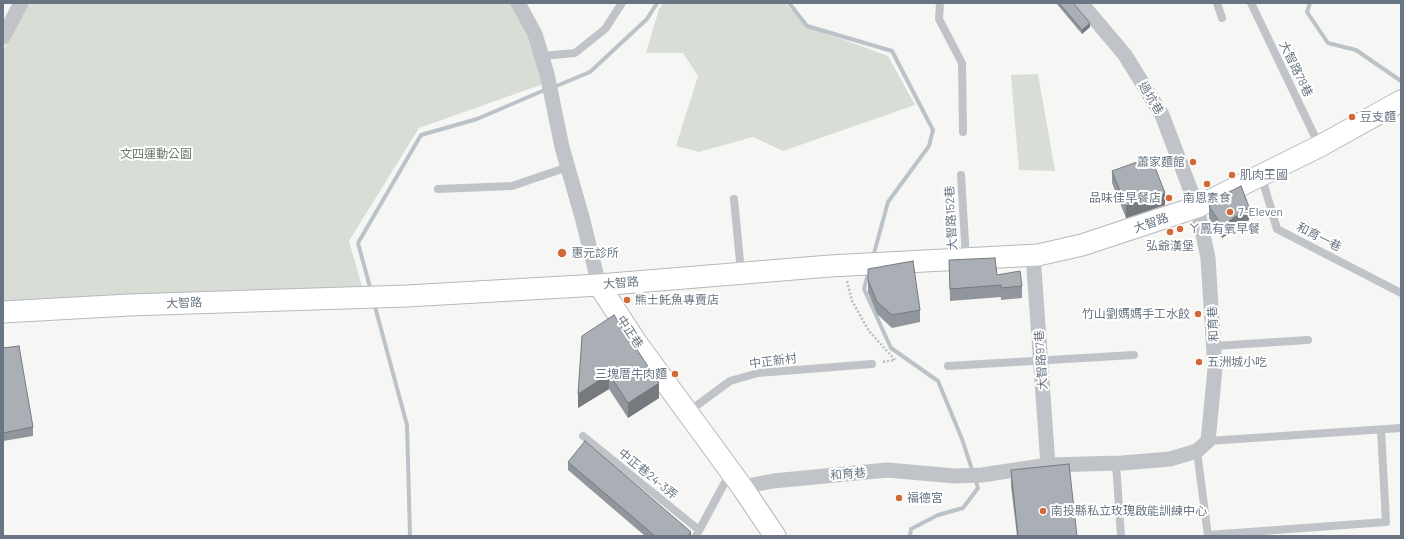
<!DOCTYPE html>
<html>
<head>
<meta charset="utf-8">
<style>
  body { margin:0 }
  #map { position:relative; width:1404px; height:539px; overflow:hidden; background:#f6f7f4; font-family:Barlow,sans-serif }
  canvas { display:block }
  .frame { position:absolute; inset:0; border:4px solid #697582; pointer-events:none }
</style>
</head>
<body>
<div id="map">
<canvas width="1404" height="539"></canvas>
<div class="frame"></div>
</div>
<script>
const ctx = document.querySelector('canvas').getContext('2d');
ctx.lineJoin = 'round';
function fill(path, color) { ctx.fillStyle = color; ctx.fill(path, 'evenodd'); }
const toPath = rows => new Path2D(rows.map(r => 'M' + r).join(''));
function stroke(path, color, width, dash) { ctx.strokeStyle = color; ctx.lineWidth = width; ctx.lineCap = dash ? 'butt' : 'round'; ctx.setLineDash(dash || []); ctx.stroke(path); }
function label(font, color, halo, rows, align = 'center') {
  ctx.font = font + ' Barlow,"Noto Sans TC",sans-serif'; ctx.lineWidth = 4; ctx.setLineDash([]); ctx.textBaseline = 'middle'; ctx.strokeStyle = halo; ctx.fillStyle = color; for (const [text, x, y, turn = 0] of rows) {
    ctx.save(); ctx.translate(x, y); ctx.rotate((+turn || 0) * Math.PI / 180); ctx.textAlign = isNaN(turn) ? turn : align; if (halo) ctx.strokeText(text, 0, 0); ctx.fillText(text, 0, 0); ctx.restore();
  }
}
const green = toPath([
  [22,3,518,3,549,82,419,128,349,241,365,297,3,312,3,52,20,5],
  [663,3,785,3,807,26,888,56,915,105,783,151,753,137,699,152,676,146,698,76,683,53,646,53,659,9],
  [1038,74,1055,171,1019,170,1011,75]
]);
const stream = toPath([
  [789,3,807,26,892,51,933,130,929,146,888,202,873,257],
  [1310,3,1307,12,1328,43,1356,50,1401,81],
  [554,87,590,72,647,19,657,3],
  [869,270,864,289,891,348,938,381,962,439,978,488,963,508,938,515,911,529,910,536],
  [371,291,358,243,421,135,477,119,547,89],
  [374,303,407,425,410,536]
]);
const path = toPath([
  [847,281,852,301,869,331,895,360,881,362]
]);
const lane = toPath([
  [940,3,939,19,962,63,963,132],
  [1217,3,1222,18],
  [1251,3,1319,145],
  [542,56,575,53,605,29,622,3],
  [961,175,966,259],
  [1261,175,1277,229,1401,293],
  [438,189,512,186,568,167],
  [734,199,741,272],
  [1214,346,1308,340],
  [948,366,1134,355],
  [688,412,730,381,758,373,872,364],
  [583,436,699,530],
  [1208,441,1401,428],
  [1197,451,1208,536],
  [1116,464,1121,536],
  [1208,535,1386,522,1381,430],
  [696,536,730,473]
]);
const street = toPath([
  [518,3,535,34,547,74,562,147,582,217,599,285],
  [3,37,21,3],
  [1033,255,1048,465],
  [742,487,773,481,887,470,955,476,982,475,1048,465,1122,463,1170,459,1197,451,1208,441,1215,369,1208,258,1197,207,1162,115,1125,55,1081,3]
]);
const secondary = toPath([
  [599,285,636,342,742,487,775,536],
  [3,312,129,305,407,296,599,285,830,266,1038,255,1082,245,1197,207,1320,146,1401,101]
]);
const wall = toPath([
  [1056,3,1073,3,1090,27,1082,34],
  [1112,171,1165,205,1126,218,1112,183],
  [1209,206,1249,220,1222,238,1209,218],
  [949,260,997,275,1022,286,1022,298,1001,300,1001,297,950,301],
  [868,269,920,310,920,322,892,328,877,314,868,292],
  [582,336,659,398,628,418,609,389,578,408],
  [3,348,33,427,33,436,3,441],
  [568,462,691,536,645,536,568,470],
  [1011,470,1077,536,1017,536,1011,486]
]);
const shadedWall = toPath([
  [1090,23,1090,27,1082,34,1082,30],
  [1165,193,1165,205,1126,218,1126,206],
  [1249,207,1249,220,1222,238,1222,226],
  [609,374,609,389,578,408,578,394],
  [659,383,659,398,628,418,628,403],
  [691,532,691,536,688,536]
]);
const building = toPath([
  [1059,3,1073,3,1090,23,1082,30,1059,3],
  [1151,157,1165,193,1126,206,1112,171,1151,157],
  [1241,186,1249,207,1222,226,1209,206,1213,200,1241,186],
  [995,258,997,275,1020,271,1022,286,1001,288,1001,285,950,289,949,260,995,258],
  [913,261,920,310,892,315,877,302,868,280,868,269,913,261],
  [614,315,659,383,628,403,609,374,578,394,582,336,614,315],
  [19,346,33,427,3,433,3,348,19,346],
  [585,441,691,532,688,536,655,536,568,462,585,441],
  [1069,464,1077,536,1018,536,1011,470,1069,464]
]);
const markers = [
  [1352,117,4,"#d26938"],
  [1193,162,4,"#d26938"],
  [1232,175,4,"#d26938"],
  [1207,184,4,"#d26938"],
  [1169,198,4,"#d26938"],
  [1230,212,4,"#d26938"],
  [1180,229,4,"#d26938"],
  [1170,232,4,"#d26938"],
  [562,253,5,"#d26938"],
  [627,300,4,"#d26938"],
  [1198,314,4,"#d26938"],
  [1199,362,4,"#d26938"],
  [675,374,4,"#d26938"],
  [899,498,4,"#d26938"],
  [1043,511,4,"#d26938"]
];
const streetNames = [
  ["大智路78巷",1296,69,64],
  ["過坑巷",1151,98,59],
  ["大智路152巷",951,218,-93],
  ["大智路",1151,223,-19],
  ["和育一巷",1319,237,27],
  ["大智路",621,283,-5],
  ["大智路",184,303,-2],
  ["和育巷",1213,324,-93],
  ["中正巷",630,332,56],
  ["大智路97巷",1041,360,-94],
  ["中正新村",773,361,-7],
  ["中正巷24-3弄",648,474,39],
  ["和育巷",848,474,-5]
];
const poiNames = [
  ["豆支麵",1360,117],
  ["蕭家麵館",1185,162,"right"],
  ["肌肉王國",1240,175],
  ["品味佳早餐店",1161,198,"right"],
  ["南恩素食",1207,198,"center"],
  ["7-Eleven",1238,212],
  ["ㄚ鳳有氧早餐",1188,229],
  ["弘爺漢堡",1170,246,"center"],
  ["惠元診所",571,253],
  ["熊土魠魚專賣店",635,300],
  ["竹山劉媽媽手工水餃",1190,314,"right"],
  ["五洲城小吃",1207,362],
  ["三塊厝牛肉麵",667,374,"right"],
  ["福德宮",907,498],
  ["南投縣私立玫瑰啟能訓練中心",1051,511]
];
const parkNames = [
  ["文四運動公園",156,154]
];
fill(green, '#d8ddd5');
stroke(stream, '#bbc3c9', 4);
stroke(secondary, '#b5b9bd', 23);
stroke(path, '#babcbf', 2.5, [2, 2]);
stroke(lane, '#c0c3c7', 8);
stroke(street, '#c0c3c7', 15);
stroke(secondary, '#fff', 21);
fill(wall, '#91969c');
fill(shadedWall, '#767a7f');
fill(building, '#a9afb5');
stroke(building, '#767a7f', 1);
for (const [x, y, r, color] of markers) { const dot = new Path2D(); dot.arc(x, y, r, 0, 2 * Math.PI); ctx.fillStyle = color; ctx.fill(dot); stroke(dot, '#fff', 1.5); }
label('12px', '#697582', '#fff', streetNames);
label('12px', '#697582', '#fff', poiNames, 'left');
label('12px', '#697a67', '#fff', parkNames);
</script>
</body>
</html>
